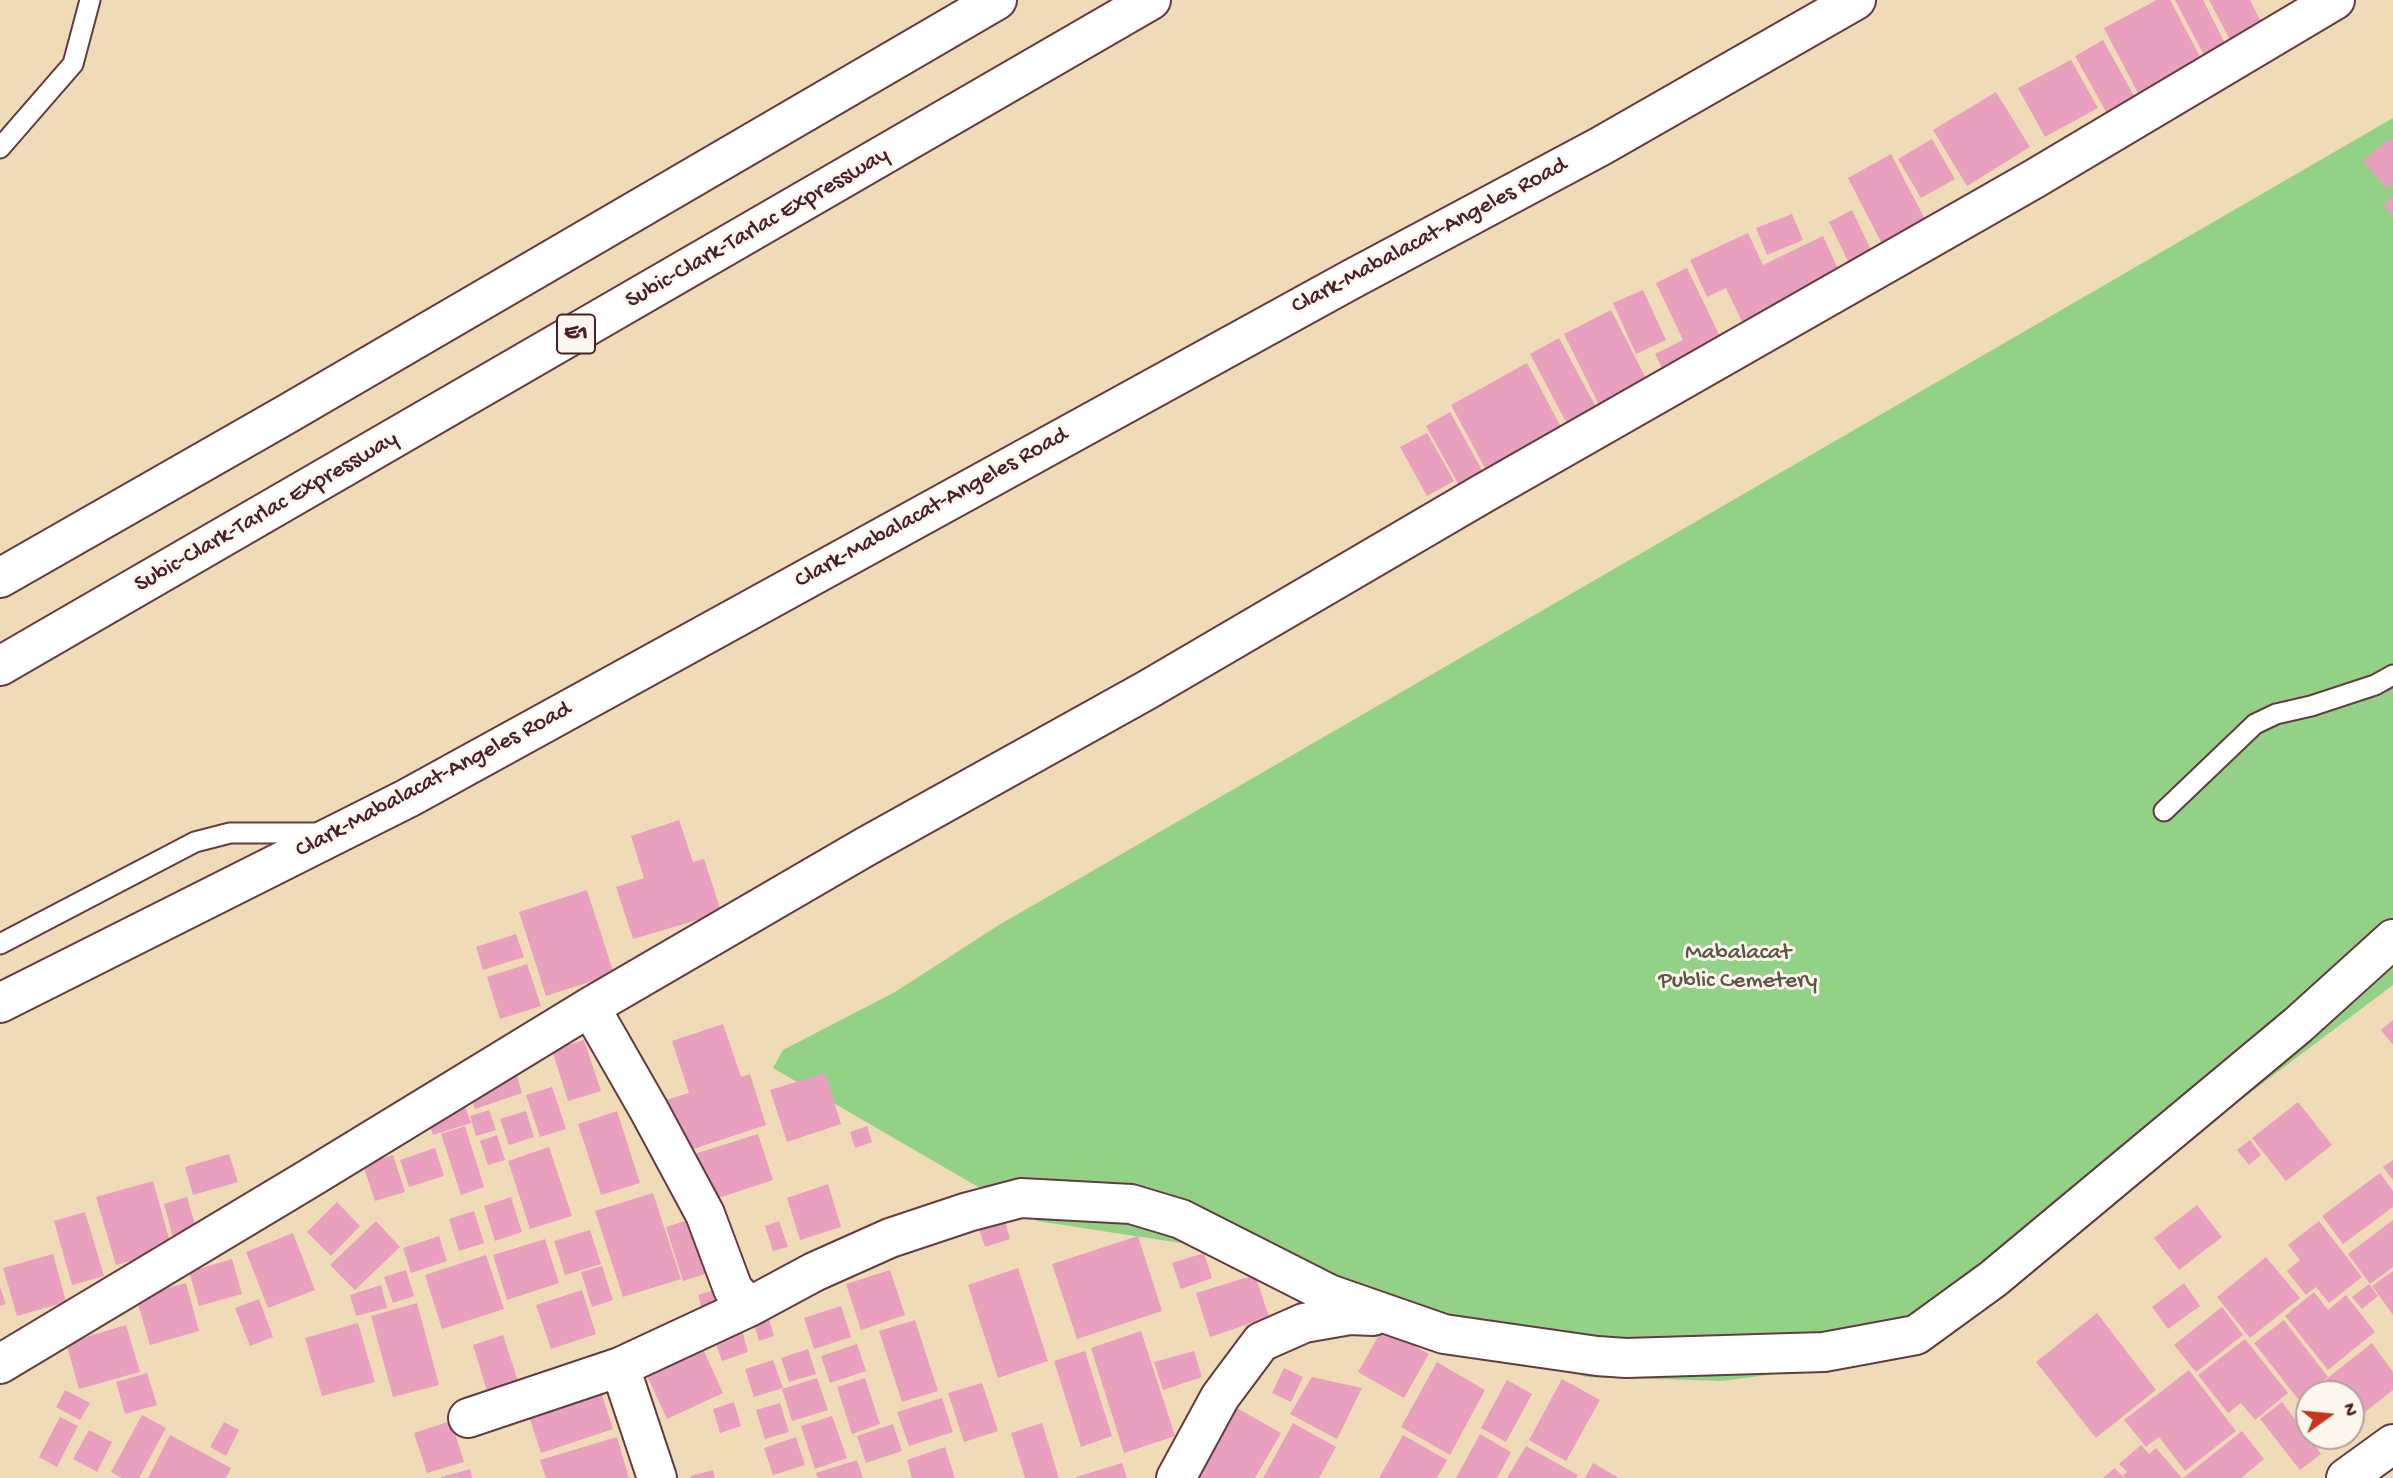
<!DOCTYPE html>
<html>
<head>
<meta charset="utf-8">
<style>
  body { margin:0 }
  #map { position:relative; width:2393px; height:1478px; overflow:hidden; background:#f0dbb9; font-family:"Gochi Hand",sans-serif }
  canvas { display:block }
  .north { position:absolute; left:2295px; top:1380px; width:70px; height:70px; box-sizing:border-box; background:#fbf7ec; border:2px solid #b4a19f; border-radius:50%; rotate:75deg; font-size:19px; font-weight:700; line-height:28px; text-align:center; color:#4a1f2b }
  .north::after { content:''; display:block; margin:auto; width:24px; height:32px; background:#c8321e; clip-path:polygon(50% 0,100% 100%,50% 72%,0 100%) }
</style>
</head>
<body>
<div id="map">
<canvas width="2393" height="1478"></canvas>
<div class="north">N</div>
</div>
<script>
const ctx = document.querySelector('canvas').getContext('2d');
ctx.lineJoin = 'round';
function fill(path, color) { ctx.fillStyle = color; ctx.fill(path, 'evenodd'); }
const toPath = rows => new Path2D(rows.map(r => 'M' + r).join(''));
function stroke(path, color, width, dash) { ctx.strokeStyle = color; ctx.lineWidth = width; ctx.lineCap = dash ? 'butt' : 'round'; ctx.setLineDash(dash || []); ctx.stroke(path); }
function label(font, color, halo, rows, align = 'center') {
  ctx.font = font + ' "Gochi Hand",sans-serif'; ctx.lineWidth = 6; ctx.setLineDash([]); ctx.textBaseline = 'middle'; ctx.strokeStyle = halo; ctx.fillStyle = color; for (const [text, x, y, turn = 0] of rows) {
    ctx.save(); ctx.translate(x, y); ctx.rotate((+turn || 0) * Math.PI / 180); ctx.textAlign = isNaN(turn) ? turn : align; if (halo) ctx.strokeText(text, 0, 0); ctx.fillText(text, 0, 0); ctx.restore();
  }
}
const green = toPath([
  [2393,118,2393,985,1898,1358,1722,1381,1586,1377,1431,1331,1284,1259,1037,1221,773,1068,783,1050,895,992,999,925]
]);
const building = toPath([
  [2157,0,2170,0,2204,64,2140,97,2104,28],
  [2175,0,2203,0,2227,47,2206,59],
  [2209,0,2250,0,2263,26,2231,42],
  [2103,40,2138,103,2110,119,2075,56],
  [2071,60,2098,108,2045,137,2018,88],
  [1996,92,2030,147,1967,186,1933,130],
  [2390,138,2393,142,2393,183,2387,189,2363,161],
  [1932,139,1955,179,1921,198,1898,159],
  [1891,154,1928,225,1884,248,1848,178],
  [2393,196,2393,216,2383,205],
  [1852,210,1873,254,1850,265,1829,222],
  [1792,214,1803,240,1767,255,1756,228],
  [1748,233,1763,265,1823,236,1844,282,1743,324,1726,288,1707,297,1690,260],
  [1687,268,1726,349,1667,378,1655,354,1683,340,1656,283],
  [1643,290,1666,340,1636,354,1613,303],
  [1611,310,1654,394,1606,419,1564,334],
  [1559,338,1605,424,1575,439,1530,354],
  [1527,363,1569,442,1493,483,1451,405],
  [1450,412,1483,472,1459,485,1426,426],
  [1427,433,1454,481,1427,496,1400,447],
  [679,820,693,862,704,859,721,911,710,914,711,916,633,939,616,887,644,878,631,836],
  [587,890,614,974,546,996,519,912],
  [516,934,524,957,483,970,476,947],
  [527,964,541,1006,500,1019,487,977],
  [2393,1020,2393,1045,2381,1030],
  [723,1024,741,1077,750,1074,766,1125,675,1155,659,1102,689,1093,672,1041],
  [584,1040,601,1091,568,1101,552,1050],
  [515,1069,522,1093,475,1109,467,1085],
  [825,1073,841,1124,787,1142,770,1090],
  [552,1087,566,1129,540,1137,526,1095],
  [462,1098,471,1123,433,1135,424,1110],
  [2298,1102,2332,1145,2286,1181,2252,1138],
  [489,1110,496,1130,476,1136,470,1116],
  [526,1111,534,1137,509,1145,500,1119],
  [617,1111,640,1183,601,1195,578,1124],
  [465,1126,484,1187,461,1195,441,1134],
  [867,1126,872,1142,855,1148,850,1132],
  [758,1134,773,1180,706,1202,691,1155],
  [497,1135,505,1160,488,1165,480,1141],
  [2250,1140,2261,1155,2249,1165,2237,1150],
  [549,1147,572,1216,530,1229,508,1161],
  [435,1148,444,1176,409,1187,400,1160],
  [229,1154,238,1182,193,1195,185,1167],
  [393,1155,405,1192,375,1201,363,1165],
  [2393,1160,2393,1180,2383,1167],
  [2380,1173,2393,1191,2393,1207,2343,1244,2322,1216],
  [153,1181,172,1249,116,1265,96,1197],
  [828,1184,841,1227,800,1240,787,1198],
  [653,1193,681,1279,623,1297,595,1211],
  [187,1197,199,1238,175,1245,164,1204],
  [511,1197,522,1232,495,1241,484,1206],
  [337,1202,360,1226,331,1256,307,1232],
  [2197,1205,2222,1237,2179,1270,2154,1238],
  [474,1211,484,1243,459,1251,449,1219],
  [85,1212,104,1276,72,1285,54,1221],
  [704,1215,721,1269,683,1281,666,1227],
  [1004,1218,1010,1239,985,1247,978,1227],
  [2393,1220,2393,1267,2370,1284,2348,1254],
  [376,1221,400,1247,355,1290,330,1265],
  [779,1221,788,1247,773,1251,765,1226],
  [2319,1221,2362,1277,2329,1303,2316,1287,2306,1295,2287,1271,2300,1260,2288,1245],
  [590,1230,601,1264,565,1275,554,1241],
  [293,1233,315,1290,268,1308,246,1252],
  [439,1236,447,1261,411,1273,403,1248],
  [1138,1236,1162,1311,1077,1339,1052,1264],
  [545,1239,559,1283,507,1300,493,1255],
  [1204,1253,1212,1278,1181,1289,1172,1263],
  [53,1254,66,1302,17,1316,3,1268],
  [486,1255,504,1309,442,1329,425,1275],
  [2266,1257,2300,1298,2250,1338,2217,1297],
  [232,1259,242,1294,199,1306,189,1272],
  [602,1266,613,1300,592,1307,581,1272],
  [1018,1268,1048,1361,998,1378,968,1285],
  [406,1270,414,1296,393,1303,384,1277],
  [890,1270,905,1315,861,1330,846,1284],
  [2393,1271,2393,1315,2372,1286],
  [1255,1275,1269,1317,1210,1337,1196,1293],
  [186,1283,199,1331,150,1345,136,1297],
  [2184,1283,2200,1306,2168,1329,2152,1307],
  [2369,1284,2378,1296,2362,1309,2352,1297],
  [381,1285,387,1308,356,1316,350,1295],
  [726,1286,733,1307,704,1316,698,1295],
  [0,1287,6,1304,0,1306],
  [582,1290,596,1334,551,1349,536,1305],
  [2314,1292,2328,1310,2346,1295,2375,1332,2328,1370,2285,1316],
  [259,1299,273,1337,250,1346,235,1308],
  [417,1303,439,1385,393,1397,371,1316],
  [841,1306,851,1337,814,1349,804,1318],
  [2222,1307,2243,1335,2196,1372,2174,1345],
  [2097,1313,2156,1390,2096,1438,2036,1362],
  [769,1319,774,1336,759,1341,754,1324],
  [915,1320,938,1391,902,1402,879,1331],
  [2284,1320,2328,1377,2298,1399,2254,1343],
  [358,1323,375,1382,322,1396,305,1338],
  [126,1325,140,1372,79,1389,66,1343],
  [1383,1328,1429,1354,1404,1398,1358,1372],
  [742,1330,748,1352,722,1361,714,1339],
  [1141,1331,1175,1436,1124,1453,1091,1348],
  [503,1335,518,1381,487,1391,473,1345],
  [2245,1339,2288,1393,2255,1420,2241,1403,2228,1413,2198,1375],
  [2372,1343,2393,1372,2393,1390,2351,1423,2351,1394,2312,1394,2310,1392],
  [857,1344,866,1371,830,1383,821,1356],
  [703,1349,723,1393,667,1419,647,1376],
  [808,1349,816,1374,789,1382,781,1358],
  [1085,1351,1112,1436,1081,1447,1054,1361],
  [1194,1351,1202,1377,1163,1390,1154,1362],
  [773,1360,783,1388,754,1397,745,1369],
  [1437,1362,1485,1390,1450,1455,1401,1427],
  [1284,1368,1303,1377,1291,1402,1272,1393],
  [2189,1370,2236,1431,2185,1471,2159,1437,2146,1447,2124,1420],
  [147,1373,157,1405,125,1414,116,1382],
  [1312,1377,1362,1388,1337,1439,1290,1414],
  [817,1378,828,1410,792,1421,782,1389],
  [865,1378,880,1424,852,1434,837,1387],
  [1562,1379,1600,1400,1566,1461,1529,1440],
  [1507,1380,1532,1394,1506,1442,1481,1428],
  [982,1383,998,1431,964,1442,948,1393],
  [65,1390,90,1403,80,1420,56,1407],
  [601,1392,613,1429,541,1453,529,1416],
  [942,1398,953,1432,909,1446,897,1412],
  [734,1402,741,1426,720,1433,713,1409],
  [2282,1402,2321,1454,2300,1470,2260,1419],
  [780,1403,789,1432,765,1439,756,1410],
  [1233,1406,1281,1433,1255,1478,1192,1478],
  [142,1415,166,1428,139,1478,122,1478,111,1472],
  [832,1416,847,1458,815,1469,801,1426],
  [60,1417,78,1426,57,1467,39,1457],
  [451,1421,464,1462,427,1473,414,1433],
  [224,1422,239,1430,226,1456,210,1447],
  [1042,1423,1059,1478,1025,1478,1011,1433],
  [1293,1423,1336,1447,1319,1478,1263,1478],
  [893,1424,902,1451,866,1463,857,1436],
  [89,1430,112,1442,97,1472,73,1459],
  [2242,1431,2264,1459,2241,1478,2183,1478],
  [1480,1434,1511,1452,1497,1478,1456,1478],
  [170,1435,231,1468,226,1478,148,1478],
  [1403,1435,1447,1460,1437,1478,1379,1478],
  [617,1437,629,1478,546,1478,540,1460],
  [796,1437,805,1465,773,1475,764,1448],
  [2141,1445,2149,1454,2156,1448,2182,1478,2125,1478,2123,1475,2127,1472,2119,1464],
  [1526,1446,1578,1475,1576,1478,1507,1478],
  [945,1447,955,1478,912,1478,907,1460],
  [857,1460,863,1478,818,1478,816,1473],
  [1122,1463,1127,1478,1077,1478,1076,1477],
  [1593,1463,1619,1478,1585,1478],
  [2115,1468,2124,1478,2103,1478],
  [470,1469,472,1478,441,1478,441,1477],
  [713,1470,715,1478,691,1478,690,1476]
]);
const lane = toPath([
  [0,148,73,64,90,0],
  [2164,811,2255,724,2276,714,2311,706,2375,685,2393,675],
  [0,944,195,842,230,833,320,833]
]);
const street = toPath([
  [749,1307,733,1289,705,1214,649,1110,590,1007,865,847,1147,690,1482,494,2034,179,2335,0],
  [0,1364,305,1181,590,1007],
  [468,1418,620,1367],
  [657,1478,620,1367,749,1307,814,1272,890,1238,968,1212,1021,1198,1131,1204,1181,1219,1329,1294,1444,1334,1597,1356,1626,1358,1824,1352,1916,1335,1993,1279,2298,1025,2393,939],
  [1176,1478,1220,1397,1261,1342,1304,1323,1350,1315,1373,1316],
  [2346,1478,2393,1444]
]);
const secondary = toPath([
  [0,1003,408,798,1352,279,1601,146,1856,0]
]);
const highway = toPath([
  [0,578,287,414,997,0],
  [0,666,1151,0]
]);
const shields = [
  [576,334,38]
];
const shieldNames = [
  ["E1",576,334]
];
const streetNames = [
  ["Subic-Clark-Tarlac Expressway",758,229,-30],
  ["Clark-Mabalacat-Angeles Road",1430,237,-28],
  ["Clark-Mabalacat-Angeles Road",932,509,-29],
  ["Subic-Clark-Tarlac Expressway",267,513,-30],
  ["Clark-Mabalacat-Angeles Road",434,781,-28]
];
const parkNames = [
  ["Mabalacat",1738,954],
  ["Public Cemetery",1738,982]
];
fill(green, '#93d187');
fill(building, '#e8a0be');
stroke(lane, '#633b40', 23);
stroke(street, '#633b40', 42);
stroke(secondary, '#633b40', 42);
stroke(highway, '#633b40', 42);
stroke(lane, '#fff', 19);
stroke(street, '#fff', 38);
stroke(secondary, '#fff', 38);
stroke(highway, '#fff', 38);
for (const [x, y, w] of shields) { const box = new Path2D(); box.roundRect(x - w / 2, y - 19.5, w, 39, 5); ctx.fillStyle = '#fbf7ec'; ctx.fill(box); stroke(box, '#4a1f2b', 2); }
label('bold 23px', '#4a1f2b', null, shieldNames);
label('24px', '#4a1f2b', '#fbf7ec', streetNames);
label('24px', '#605447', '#fbf7ec', parkNames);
</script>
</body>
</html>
